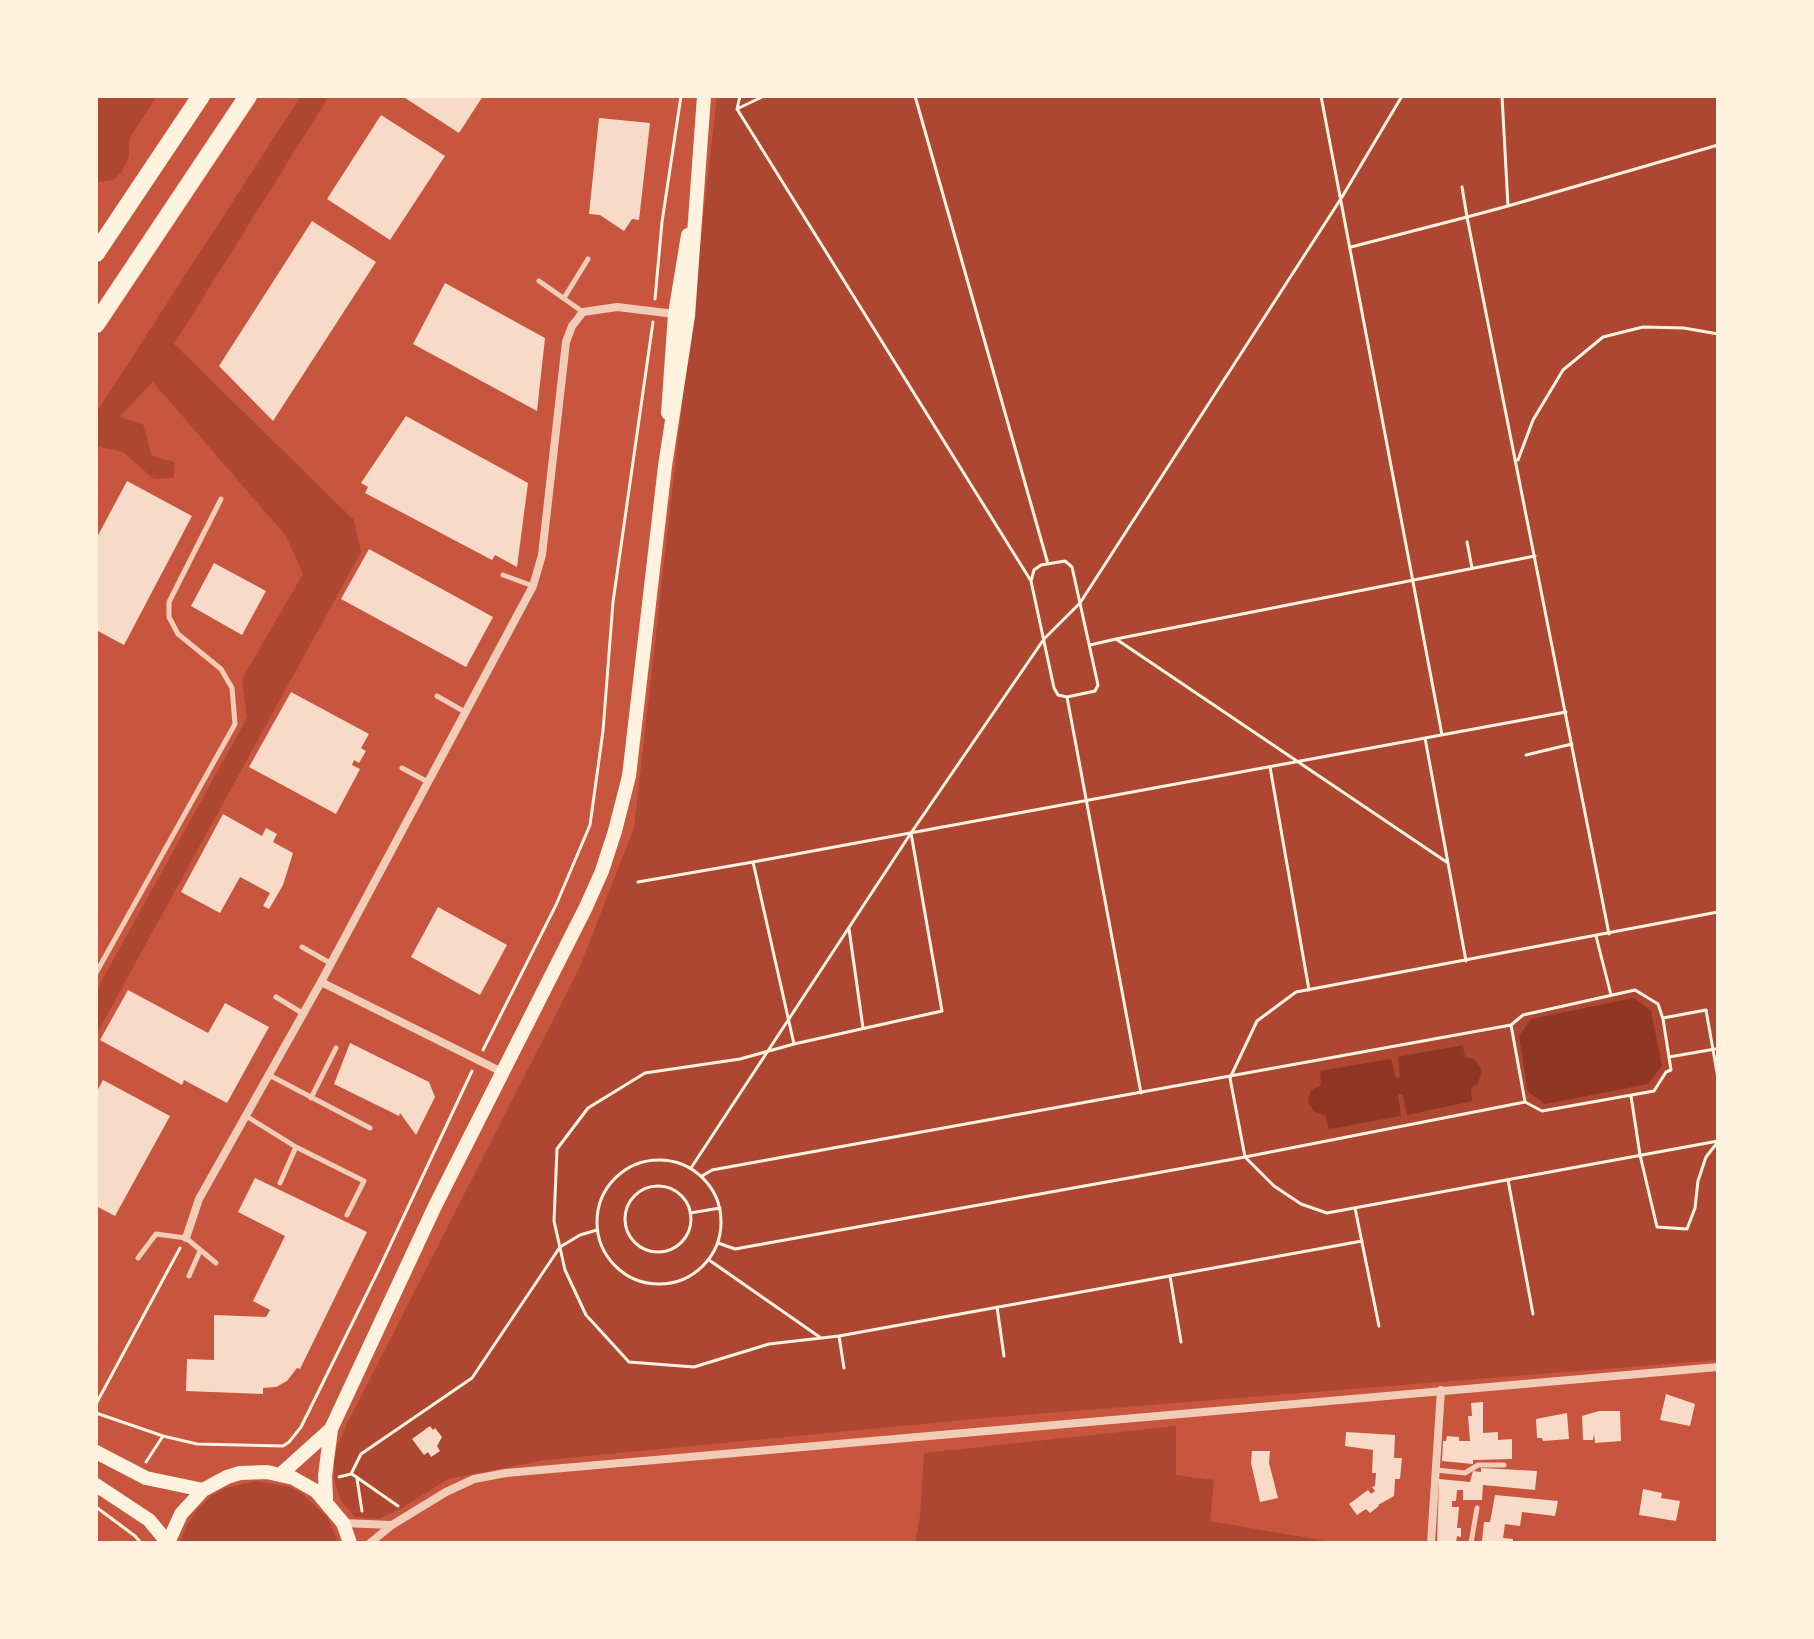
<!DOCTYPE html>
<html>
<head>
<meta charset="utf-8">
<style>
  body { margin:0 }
  #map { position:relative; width:1814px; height:1639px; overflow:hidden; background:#c8553d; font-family:Spectral,serif }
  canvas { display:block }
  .frame { position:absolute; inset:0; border:98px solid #fff3e0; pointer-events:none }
</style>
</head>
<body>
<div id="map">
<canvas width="1814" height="1639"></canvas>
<div class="frame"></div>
</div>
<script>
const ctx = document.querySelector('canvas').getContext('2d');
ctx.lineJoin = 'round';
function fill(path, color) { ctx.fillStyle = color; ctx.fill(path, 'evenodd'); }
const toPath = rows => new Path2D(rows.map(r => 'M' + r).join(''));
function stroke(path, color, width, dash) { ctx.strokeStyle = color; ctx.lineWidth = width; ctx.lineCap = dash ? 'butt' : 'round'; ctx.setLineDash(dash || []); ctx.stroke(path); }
const green = toPath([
  [96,96,157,96,129,139,129,157,121,173,113,180,99,182,96,182],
  [301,96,329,96,174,344,354,520,361,552,96,1035,96,991,247,718,242,679,303,574,286,536,153,382,119,417,143,424,152,456,175,462,174,478,154,479,123,452,96,446,96,413],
  [717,96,1718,96,1718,1360,985,1418,545,1460,448,1479,402,1508,379,1519,355,1517,341,1501,334,1479,334,1455,347,1424,579,969,634,828],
  [1176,1426,1176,1475,1214,1480,1210,1521,1326,1541,1326,1543,915,1543,920,1517,924,1453],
  [257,1481,290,1487,304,1495,328,1518,338,1543,180,1543,187,1525,198,1509,211,1496,226,1488]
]);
const water = toPath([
  [1634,998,1651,1011,1662,1066,1648,1084,1545,1104,1528,1092,1519,1036,1531,1019],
  [1463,1045,1465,1057,1474,1059,1482,1070,1478,1083,1471,1089,1472,1101,1407,1115,1403,1095,1398,1094,1401,1116,1329,1129,1326,1116,1314,1112,1309,1104,1308,1098,1311,1090,1321,1085,1320,1071,1391,1059,1396,1079,1400,1076,1398,1057]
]);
const building = toPath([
  [402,96,483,96,459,133],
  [381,115,445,156,390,240,327,199],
  [599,118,650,123,639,220,632,219,624,231,600,215,589,214],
  [312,221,376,262,273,421,219,366],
  [445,283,545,338,537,411,413,344],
  [406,416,528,483,517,567,495,555,492,560,365,493,368,487,361,483],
  [127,481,192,516,124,645,96,630,96,539],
  [369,549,493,617,466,667,341,599],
  [214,563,266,591,242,635,191,606],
  [291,692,369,734,361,748,366,751,359,763,354,760,352,765,360,769,336,814,249,767],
  [223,814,262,836,266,828,277,834,273,842,293,853,283,885,269,909,263,906,270,893,240,877,220,913,181,892],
  [438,907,507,945,480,995,411,957],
  [128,990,208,1033,225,1003,269,1027,227,1103,184,1080,182,1085,100,1040],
  [350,1043,429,1082,435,1097,416,1135,400,1113,399,1116,334,1084],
  [103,1080,170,1116,115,1216,96,1206,96,1093],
  [255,1178,367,1232,300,1369,297,1368,287,1381,276,1387,263,1388,263,1394,186,1391,187,1359,214,1360,214,1315,266,1317,270,1310,253,1301,285,1236,238,1212],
  [1666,1394,1695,1404,1690,1426,1660,1420],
  [1483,1402,1483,1433,1498,1432,1498,1440,1512,1439,1512,1459,1473,1460,1473,1464,1442,1461,1443,1441,1446,1441,1447,1436,1459,1437,1459,1441,1470,1441,1468,1416,1472,1416,1471,1403],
  [1599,1411,1620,1411,1621,1441,1595,1443,1594,1434,1593,1440,1583,1440,1582,1416],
  [1567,1413,1569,1439,1543,1441,1542,1438,1537,1438,1536,1419],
  [430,1426,433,1430,435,1428,442,1437,437,1446,440,1451,431,1457,428,1452,424,1455,412,1439],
  [1346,1432,1395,1435,1394,1458,1402,1458,1400,1479,1395,1479,1394,1496,1378,1505,1379,1506,1370,1513,1366,1509,1357,1515,1349,1504,1368,1490,1371,1494,1375,1491,1372,1487,1375,1486,1376,1473,1372,1473,1373,1450,1345,1446],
  [1252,1451,1270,1451,1269,1463,1278,1498,1260,1502,1251,1463],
  [1481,1468,1537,1471,1535,1490,1483,1485,1482,1500,1463,1500,1463,1490,1457,1490,1456,1501,1452,1501,1452,1507,1459,1507,1457,1528,1461,1528,1461,1537,1457,1536,1456,1543,1437,1543,1439,1479,1470,1482,1473,1471,1481,1472],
  [1643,1489,1662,1493,1661,1498,1680,1501,1676,1521,1639,1515],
  [1495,1495,1558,1501,1555,1516,1522,1512,1520,1526,1505,1524,1503,1538,1513,1539,1513,1543,1482,1541,1484,1522,1490,1522]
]);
const path = toPath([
  [740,96,737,109,1031,581],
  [915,96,1048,564],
  [1321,96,1442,735],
  [739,108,764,96],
  [1462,187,1467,217,1508,206,1502,96],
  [1508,206,1718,145],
  [1351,247,1467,217,1609,934],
  [655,299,662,222,681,96],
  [1518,460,1533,420,1563,370,1603,337,1643,327,1684,328,1718,334],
  [1467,542,1472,568],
  [1065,561,1072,567,1098,685,1095,691,1067,697,1058,695,1054,688,1031,581,1034,570,1041,565,1065,561],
  [1116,639,1535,556],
  [1090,645,1116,639,1448,863],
  [1067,697,1141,1093],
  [1425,738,1466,961],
  [1526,755,1572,744],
  [1270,767,1309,990],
  [911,833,942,1011,794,1044,753,862,1566,712],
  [638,882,753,862],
  [1718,912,1296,992,1257,1021,1230,1078,1245,1157,1274,1186,1301,1204,1327,1213,1718,1141],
  [849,929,863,1028],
  [1596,936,1611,995],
  [1635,990,1658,1004,1663,1019,1671,1070,1666,1072,1654,1091,1542,1111,1525,1102,1511,1025,1523,1015,1635,990],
  [1663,1018,1706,1010,1718,1078],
  [794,1044,740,1059,645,1073,588,1108,557,1149,554,1221,565,1270,586,1315,629,1362,694,1367,769,1344,839,1336,1362,1241],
  [483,1050,556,905,590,825,603,731,613,602,653,322],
  [1669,1057,1715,1049],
  [1631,1096,1640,1155,1657,1227,1687,1229,1695,1208,1698,1181,1706,1157,1717,1143],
  '597 1222a62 62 0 1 1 124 0a62 62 0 1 1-124 0Z',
  [691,1168,911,833,1044,639,1080,603,1342,197,1402,96],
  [702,1176,712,1170,1511,1025],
  [1508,1180,1533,1314],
  '625 1219a33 33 0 1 1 66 0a33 33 0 1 1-66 0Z',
  [1355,1208,1379,1326],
  [690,1213,720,1208],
  [718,1243,735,1249,1245,1157,1525,1102],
  [709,1260,821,1338],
  [1170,1276,1181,1342],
  [997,1307,1004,1356],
  [839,1336,844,1368],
  [96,1404,180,1248],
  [96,1413,163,1436],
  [283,1446,289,1442,301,1427,380,1267,472,1071],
  [146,1462,163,1436,197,1444,283,1446],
  [352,1474,398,1506],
  [339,1477,351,1474,361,1454,472,1378,560,1247,580,1235,597,1230],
  [357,1479,362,1511],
  [96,1507,135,1536,141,1543]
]);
const service = toPath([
  [539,281,583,312],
  [564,298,588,259],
  [503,575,533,586],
  [437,696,465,712],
  [402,768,428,782],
  [302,947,330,963],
  [96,973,235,724,232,688,221,669,178,634,169,617,169,602,221,499],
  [276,997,302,1013],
  [269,1075,370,1128],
  [311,1098,336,1048],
  [246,1116,296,1147,364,1181,347,1215],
  [280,1183,296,1147],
  [138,1258,156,1234,186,1238,216,1263],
  [189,1276,200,1251],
  [1436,1470,1465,1473,1478,1465,1504,1465],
  [1471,1543,1477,1508]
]);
const minor = toPath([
  [321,982,502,1072],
  [186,1238,199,1199,321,982,533,586,542,555,566,342,572,326,583,312,617,307,675,314],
  [343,1523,391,1525],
  [370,1543,392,1525,446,1492,474,1479,506,1473,1718,1367],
  [1431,1543,1441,1390]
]);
const secondary = toPath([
  [668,413,675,314,688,235],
  [96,1452,146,1478,203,1490],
  [281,1474,331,1429],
  [96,1485,149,1520,168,1543],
  [326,1499,325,1476,331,1429,435,1206,586,907,602,871,615,831,629,776,665,466,688,316,704,96],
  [168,1543,181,1514,203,1490,227,1477,240,1473,267,1472,293,1478,316,1491,343,1523,350,1543]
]);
const motorway = toPath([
  [96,253,201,96],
  [96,324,248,96]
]);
fill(green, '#ae4732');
fill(water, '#8f3625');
fill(building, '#f7dbc8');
stroke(path, '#fff3e0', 3);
stroke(service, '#f1ccb7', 5);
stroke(minor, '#f1ccb7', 8);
stroke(secondary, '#fff3e0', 14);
stroke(motorway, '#fff3e0', 18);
</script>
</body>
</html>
